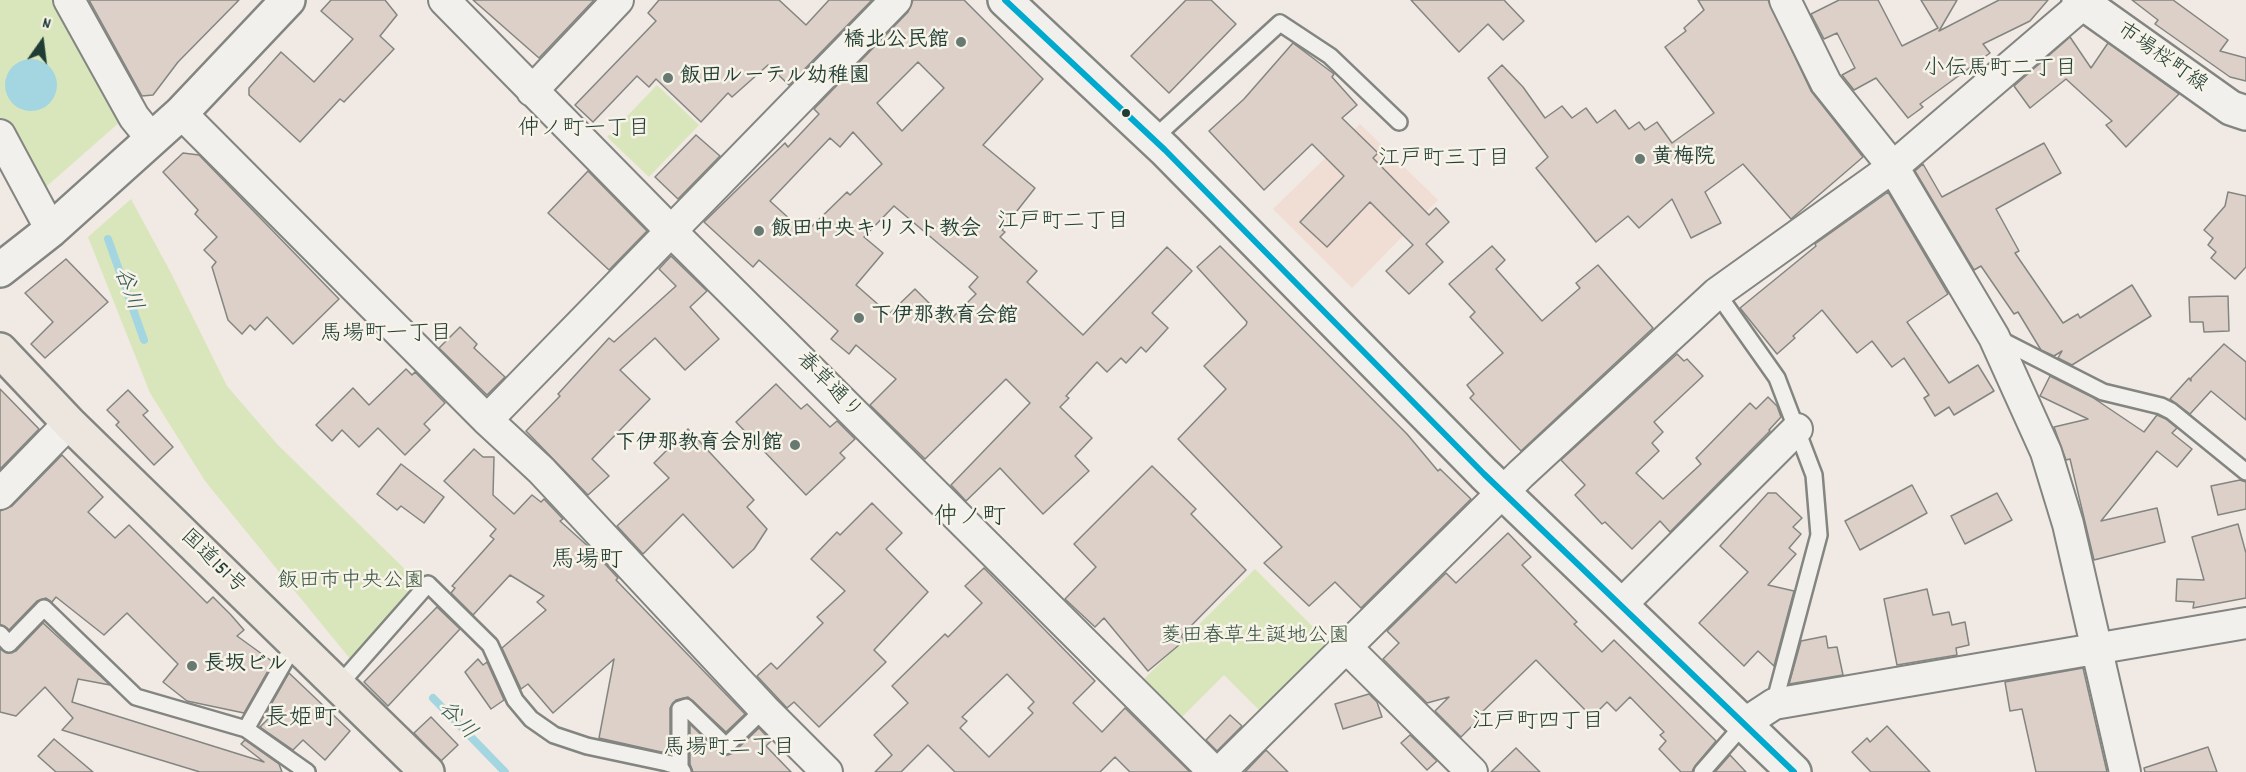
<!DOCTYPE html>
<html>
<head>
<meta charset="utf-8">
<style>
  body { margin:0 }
  #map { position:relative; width:2246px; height:772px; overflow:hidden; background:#f1e9e3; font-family:Dekko,sans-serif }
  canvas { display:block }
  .north { position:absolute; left:12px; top:12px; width:60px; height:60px; -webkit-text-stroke:4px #f7f3e8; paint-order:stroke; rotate:14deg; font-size:16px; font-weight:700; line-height:24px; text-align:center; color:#1f3d34 }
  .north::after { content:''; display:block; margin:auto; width:21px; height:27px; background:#1f3d34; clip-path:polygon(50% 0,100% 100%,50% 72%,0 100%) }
</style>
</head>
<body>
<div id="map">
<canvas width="2246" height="772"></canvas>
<div class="north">N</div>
</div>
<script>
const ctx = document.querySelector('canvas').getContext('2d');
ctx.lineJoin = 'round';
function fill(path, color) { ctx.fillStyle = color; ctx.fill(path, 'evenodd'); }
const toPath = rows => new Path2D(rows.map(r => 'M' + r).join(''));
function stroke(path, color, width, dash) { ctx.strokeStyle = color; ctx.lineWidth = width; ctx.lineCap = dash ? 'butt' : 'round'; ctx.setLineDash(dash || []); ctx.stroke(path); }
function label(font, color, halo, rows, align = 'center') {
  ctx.font = font + ' Dekko,"Klee One",sans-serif'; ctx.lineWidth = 5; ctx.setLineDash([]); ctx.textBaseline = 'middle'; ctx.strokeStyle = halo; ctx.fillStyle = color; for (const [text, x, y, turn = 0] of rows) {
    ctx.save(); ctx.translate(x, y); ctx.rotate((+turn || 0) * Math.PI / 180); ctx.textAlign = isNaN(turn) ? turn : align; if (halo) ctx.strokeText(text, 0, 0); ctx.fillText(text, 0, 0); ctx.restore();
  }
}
const built = toPath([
  [1360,124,1438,200,1352,288,1273,209]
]);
const green = toPath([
  [0,0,58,0,121,121,39,193,0,119],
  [657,85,699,125,649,177,607,137],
  [131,199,171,273,227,386,277,444,418,582,351,660,205,481,150,393,88,237],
  [1255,569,1332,646,1263,714,1224,675,1180,719,1143,680]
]);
const water = toPath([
  '5 85a26 26 0 1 1 52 0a26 26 0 1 1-52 0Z'
]);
const stream = toPath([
  [108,239,144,340],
  [433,698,505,772]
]);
const building = toPath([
  [89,0,239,0,178,62,153,95,142,96,89,0],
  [331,0,385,0,397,15,380,36,394,49,344,102,340,99,300,142,249,95,249,88,281,52,314,82,353,39,321,11,331,0],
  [473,0,594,0,539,58,473,0],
  [659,0,779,0,806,25,829,0,872,0,789,85,768,65,732,97,728,93,701,122,656,79,649,87,637,76,593,122,575,105,656,21,648,13,659,0],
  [913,0,964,0,1043,79,983,145,1035,188,1002,230,1005,232,1000,237,1037,271,1027,282,1083,335,1167,247,1192,271,1152,313,1168,328,1146,352,1141,347,1126,363,1121,358,1107,372,1097,362,1066,396,1069,398,1060,407,1092,438,1075,456,1089,471,1043,514,1000,468,966,501,951,485,1030,403,1006,379,925,459,870,405,896,379,856,345,849,354,831,339,838,331,759,260,753,267,704,222,785,143,788,147,819,114,814,109,908,12,913,0],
  [918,62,944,88,902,131,877,103,918,62],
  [853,132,882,164,850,195,847,192,805,233,770,201,830,138,840,147,853,132],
  [894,206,978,277,969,287,976,294,948,322,915,289,889,314,856,285,883,253,864,237,894,206],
  [1186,0,1211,0,1236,24,1169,93,1131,56,1186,0],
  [1411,0,1504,0,1524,21,1503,40,1488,24,1459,52,1411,0],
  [1698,0,1768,0,1811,91,1863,157,1791,219,1743,164,1705,192,1721,223,1691,238,1672,199,1639,228,1628,216,1596,242,1536,168,1548,157,1488,78,1502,65,1523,87,1545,118,1562,106,1572,118,1586,108,1597,123,1615,110,1629,129,1639,122,1645,130,1657,122,1672,143,1714,113,1665,47,1686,31,1684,28,1704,10,1698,0],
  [1839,0,1878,0,1902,46,1938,28,1921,0,1957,0,1939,31,1999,0,2048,0,2030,21,1983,44,1990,53,1920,104,1923,107,1908,118,1876,78,1854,90,1842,75,1855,68,1837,33,1824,39,1811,14,1839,0],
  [2132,0,2173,0,2228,40,2220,51,2246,58,2246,81,2230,77,2155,24,2158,20,2132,0],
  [2070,37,2091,68,2108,43,2179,94,2126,147,2106,125,2112,121,2066,79,2030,108,2014,86,2070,37],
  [1293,43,1334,74,1332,77,1357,105,1342,118,1378,153,1373,158,1429,215,1436,208,1449,222,1426,244,1443,262,1409,294,1386,271,1413,245,1370,202,1327,247,1300,222,1344,176,1312,144,1264,190,1209,131,1244,99,1293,43],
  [696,135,720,156,678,199,655,177,696,135],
  [2044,143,2061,173,1996,209,2019,251,2015,253,2063,323,2078,314,2080,318,2132,285,2151,316,2072,365,2058,358,2062,351,2054,356,2041,350,2018,312,2014,314,1981,266,1974,270,1915,171,1923,164,1942,197,2044,143],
  [183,153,199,155,339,299,293,344,267,317,255,330,250,325,242,334,228,320,212,267,216,262,204,250,217,237,195,214,198,210,163,172,183,153],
  [588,171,647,231,609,270,548,213,588,171],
  [1888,192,1948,294,1907,322,1949,383,1978,365,1994,391,1954,415,1949,407,1935,416,1924,398,1929,395,1904,358,1892,367,1872,341,1857,353,1822,310,1793,336,1795,338,1777,354,1740,308,1816,246,1815,244,1888,192],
  [2228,192,2246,196,2246,267,2235,279,2211,258,2216,252,2208,245,2213,238,2204,230,2225,206,2228,192],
  [1220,246,1407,434,1438,471,1440,469,1471,499,1361,608,1335,582,1309,606,1264,563,1282,547,1178,439,1226,389,1204,366,1246,325,1247,322,1197,267,1220,246],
  [1492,246,1505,260,1496,269,1542,321,1580,288,1576,283,1598,265,1653,328,1521,451,1470,398,1474,394,1467,385,1503,353,1470,317,1475,312,1449,284,1492,246],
  [671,256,707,291,690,307,719,339,685,370,655,338,620,370,650,399,592,459,609,476,588,495,526,431,560,396,558,394,609,338,614,342,676,286,659,269,671,256],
  [66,259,108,302,45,358,31,344,53,322,25,293,66,259],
  [2228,296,2229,331,2204,332,2203,322,2190,322,2189,297,2228,296],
  [460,327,477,344,474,348,505,377,487,395,439,348,460,327],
  [2224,344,2246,362,2246,420,2211,391,2190,414,2170,399,2189,378,2191,381,2191,378,2224,344],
  [1677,354,1684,361,1687,359,1703,376,1654,422,1663,432,1652,443,1659,451,1636,473,1663,499,1701,464,1696,458,1750,403,1756,409,1768,397,1777,406,1781,417,1769,430,1770,431,1670,532,1660,521,1632,549,1605,522,1602,524,1575,495,1585,485,1561,460,1677,354],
  [406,369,412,375,415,372,445,403,424,424,430,430,405,455,378,428,359,447,342,430,332,441,316,425,353,388,369,405,406,369],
  [2050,376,2092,397,2144,432,2157,415,2166,419,2177,428,2172,433,2192,449,2177,467,2157,451,2101,521,2157,508,2165,542,2094,560,2070,459,2066,460,2054,427,2088,419,2040,396,2050,376],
  [776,384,801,409,807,404,830,427,837,421,855,439,840,453,845,458,806,495,736,422,776,384],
  [0,389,39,429,0,469,0,389],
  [128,390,148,411,143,415,173,447,154,465,116,425,119,422,107,410,128,390],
  [688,429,754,500,747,507,767,529,754,549,733,568,683,514,643,554,617,526,669,478,654,463,688,429],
  [474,449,483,457,494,457,493,495,514,514,532,495,541,502,544,499,563,519,560,521,591,549,618,578,616,580,745,714,726,732,688,697,676,700,670,708,670,754,599,738,614,659,553,713,528,684,521,689,502,648,546,610,537,602,544,596,510,575,473,615,451,593,455,588,452,586,494,539,490,536,496,529,444,481,474,449],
  [62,455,103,497,88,512,115,538,129,525,207,603,213,597,231,615,244,630,237,636,273,662,244,713,187,701,163,682,178,664,127,613,104,635,56,597,52,602,46,598,37,601,9,630,0,624,0,511,12,506,62,455],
  [401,464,444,497,424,523,401,506,397,510,377,494,401,464],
  [1152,466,1196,509,1191,514,1246,570,1181,636,1185,640,1148,671,1104,618,1095,627,1065,599,1096,567,1074,544,1152,466],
  [2240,480,2246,482,2246,509,2218,515,2211,486,2240,480],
  [1912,485,1927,513,1860,550,1845,521,1912,485],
  [1768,493,1776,493,1802,518,1793,527,1801,534,1789,548,1796,554,1768,585,1794,591,1774,666,1758,651,1744,666,1699,623,1748,572,1720,546,1768,493],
  [1997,493,2012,520,1965,544,1951,516,1997,493],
  [872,503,902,533,886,549,928,592,874,650,886,662,819,727,794,702,787,708,757,676,771,663,777,669,823,623,817,617,845,591,811,559,837,532,840,535,872,503],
  [2238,524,2246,553,2246,598,2193,608,2194,602,2176,601,2177,579,2204,580,2192,537,2238,524],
  [1508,533,1531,557,1522,565,1577,622,1574,624,1602,652,1614,640,1716,741,1695,766,1692,772,1681,772,1659,749,1666,741,1660,735,1664,732,1630,697,1616,711,1607,702,1592,717,1536,660,1477,717,1479,719,1461,737,1435,711,1449,697,1427,703,1383,659,1399,643,1387,631,1446,573,1456,583,1508,533],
  [984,568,1095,681,1073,703,1102,732,1125,708,1190,772,1130,772,1115,757,1100,772,955,772,928,745,901,772,875,772,892,755,874,735,908,703,892,686,945,634,948,637,982,603,965,586,984,568],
  [1007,674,1034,702,1028,708,1033,713,989,757,960,728,967,721,962,717,1007,674],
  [1927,589,1933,615,1949,612,1952,625,1965,622,1969,645,1956,648,1957,655,1897,665,1884,599,1927,589],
  [437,607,460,629,388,706,364,682,437,607],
  [43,623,110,685,78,679,72,702,264,762,241,744,245,740,279,764,282,772,200,772,62,730,73,718,45,687,16,716,0,712,0,649,7,653,16,651,43,623],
  [1826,636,1828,648,1837,647,1843,675,1789,684,1801,641,1826,636],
  [478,659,483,665,487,662,504,700,491,709,465,672,478,659],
  [2083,668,2107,772,2036,772,2022,709,2010,711,2005,682,2083,668],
  [289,673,350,731,325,760,303,740,293,750,260,727,269,718,264,717,289,673],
  [1369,694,1377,702,1382,717,1343,729,1335,704,1369,694],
  [1230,715,1242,726,1217,751,1206,740,1230,715],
  [431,717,458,745,441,761,414,733,431,717],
  [690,724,724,756,733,753,759,728,771,741,766,746,791,772,693,772,690,764,690,724],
  [1887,726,1930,772,1871,772,1852,752,1867,738,1870,742,1887,726],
  [1410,735,1437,761,1427,770,1401,743,1410,735],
  [54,739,93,772,56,772,38,756,54,739],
  [2208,747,2217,772,2145,772,2144,768,2208,747],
  [1516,748,1540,772,1491,772,1516,748],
  [1266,750,1288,772,1245,772,1266,750],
  [1730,755,1746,772,1715,772,1730,755]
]);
const lane = toPath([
  [1153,139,1280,23,1330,56,1399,122],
  [1717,293,1777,378,1814,475,1819,535,1774,704],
  [1997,338,2103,392,2161,406,2171,411,2246,472],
  [0,634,9,644,44,608,136,697,246,729,295,643],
  [339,685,428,584,490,645,515,700,531,719,554,735,587,746,667,763,680,767,683,772],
  [246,729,307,772],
  [680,767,680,709,686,707,726,746,764,709],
  [1702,772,1745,723]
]);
const street = toPath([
  [69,0,134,117,151,138],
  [444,0,673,233,1214,772],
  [1785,0,1826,83,1893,167,1994,337,2046,452,2068,524,2125,772],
  [532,91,618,0],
  [181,113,487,420,541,470,764,709,827,772],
  [0,135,51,230],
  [487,420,896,0],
  [0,494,69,423],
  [1622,604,1797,429],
  [1345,646,1472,772],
  [1745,723,1774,704,2246,623],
  [1220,772,1521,474,1717,293,1893,167,2084,3]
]);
const secondary = toPath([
  [1005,0,1165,150,1484,474,1794,772],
  [2079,0,2231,108,2246,113],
  [0,270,51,230,181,113,288,0]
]);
const highway = toPath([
  [0,350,69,423,427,772]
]);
const bus1 = toPath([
  [1005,0,1165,150,1484,474,1794,772]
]);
const markers = [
  [961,42,6,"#687971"],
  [668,78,6,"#687971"],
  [1126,113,5,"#1f3d34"],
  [1640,159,6,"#687971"],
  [759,231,6,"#687971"],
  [859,318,6,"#687971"],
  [795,445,6,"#687971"],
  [192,666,6,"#687971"]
];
const poiNames = [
  ["橋北公民館",949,42,"right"],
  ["飯田ルーテル幼稚園",680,78],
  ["黄梅院",1652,159],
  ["飯田中央キリスト教会",771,231],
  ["下伊那教育会館",871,318],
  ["下伊那教育会別館",783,445,"right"],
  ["長坂ビル",204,666]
];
const streetNames = [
  ["市場桜町線",2161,59,35],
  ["春草通り",828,387,46],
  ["国道151号",212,563,44]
];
const parkNames = [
  ["飯田市中央公園",351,583],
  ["菱田春草生誕地公園",1255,638]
];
const neighbourhoodNames = [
  ["小伝馬町二丁目",2000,71],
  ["仲ノ町一丁目",584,131],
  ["江戸町三丁目",1444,161],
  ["江戸町二丁目",1063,224],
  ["馬場町一丁目",386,336],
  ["江戸町四丁目",1538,724],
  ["馬場町二丁目",729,750]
];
const waterNames = [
  ["谷川",126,290,70],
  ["谷川",456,722,46]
];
const quarterNames = [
  ["仲ノ町",970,520],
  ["馬場町",587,563],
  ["長姫町",301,721]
];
fill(built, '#f0ded5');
fill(green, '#d9e6bb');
fill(water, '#a3d6e0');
stroke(stream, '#a3d6e0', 8);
fill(building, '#dcd0c9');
stroke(building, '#838581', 1.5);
stroke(lane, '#838581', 20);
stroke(street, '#838581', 34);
stroke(secondary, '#838581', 38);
stroke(highway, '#838581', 38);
stroke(lane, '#f2f0ec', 15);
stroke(street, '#f2f0ec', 30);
stroke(secondary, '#f2f0ec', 33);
stroke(highway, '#ede6de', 33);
stroke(bus1, '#00a9ce', 6);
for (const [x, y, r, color] of markers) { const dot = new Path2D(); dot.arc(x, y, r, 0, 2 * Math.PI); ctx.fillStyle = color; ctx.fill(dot); stroke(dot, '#f7f3e8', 2); }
label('bold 21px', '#1f3d34', '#f7f3e8', poiNames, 'left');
label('21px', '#1f3d34', '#f7f3e8', streetNames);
label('21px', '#385643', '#f7f3e8', parkNames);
label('22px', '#1f3d34', '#f7f3e8', neighbourhoodNames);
label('italic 22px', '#335a56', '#f7f3e8', waterNames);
label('24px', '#1f3d34', '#f7f3e8', quarterNames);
</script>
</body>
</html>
